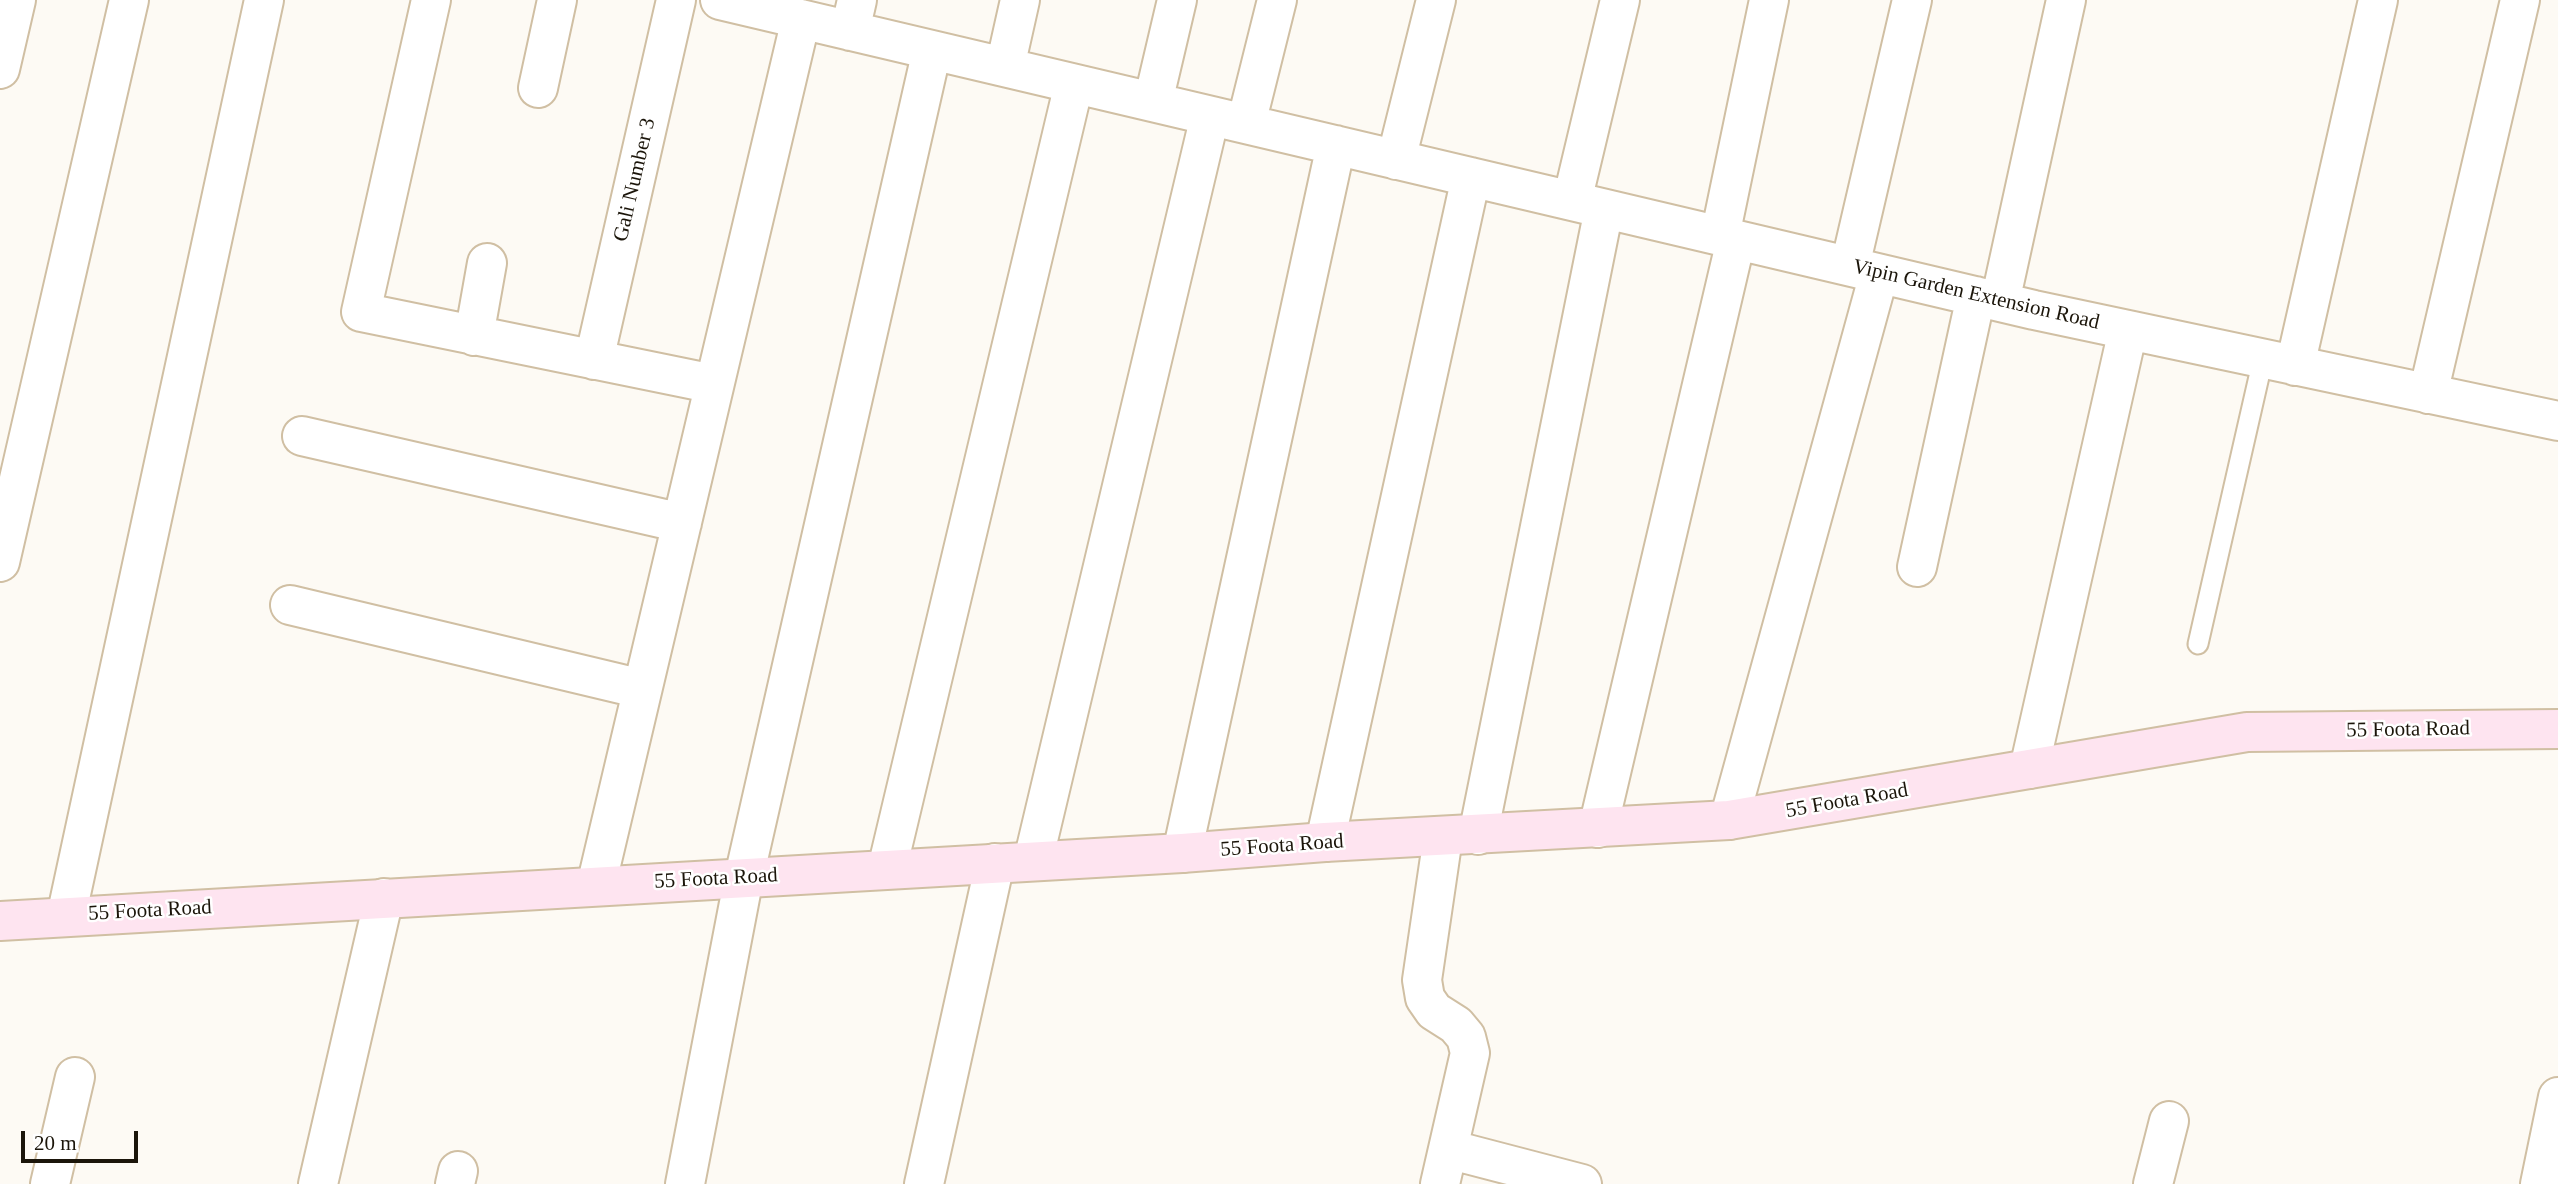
<!DOCTYPE html>
<html>
<head>
<meta charset="utf-8">
<style>
  body { margin:0 }
  #map { position:relative; width:2558px; height:1184px; overflow:hidden; background:#fdfaf4; font-family:Georgia,serif }
  canvas { display:block }
  .scale { position:absolute; left:21px; top:1131px; width:117px; height:32px; box-sizing:border-box; border:4px solid #1b150a; border-top:0; padding-left:9px; font-size:21px; line-height:24px; white-space:nowrap; color:#1b150a; -webkit-text-stroke:5px #fff; paint-order:stroke }
</style>
</head>
<body>
<div id="map">
<canvas width="2558" height="1184"></canvas>
<div class="scale">20 m</div>
</div>
<script>
const ctx = document.querySelector('canvas').getContext('2d');
ctx.lineJoin = 'round';
const toPath = rows => new Path2D(rows.map(r => 'M' + r).join(''));
function stroke(path, color, width, dash) { ctx.strokeStyle = color; ctx.lineWidth = width; ctx.lineCap = dash ? 'butt' : 'round'; ctx.setLineDash(dash || []); ctx.stroke(path); }
function label(font, color, halo, rows, align = 'center') {
  ctx.font = font + ' Georgia,serif'; ctx.lineWidth = 5; ctx.setLineDash([]); ctx.textBaseline = 'middle'; ctx.strokeStyle = halo; ctx.fillStyle = color; for (const [text, x, y, turn = 0] of rows) {
    ctx.save(); ctx.translate(x, y); ctx.rotate((+turn || 0) * Math.PI / 180); ctx.textAlign = isNaN(turn) ? turn : align; if (halo) ctx.strokeText(text, 0, 0); ctx.fillText(text, 0, 0); ctx.restore();
  }
}
const lane = toPath([
  [2198,644,2263,359]
]);
const street = toPath([
  [431,0,361,312,714,384],
  [720,0,2034,310,2558,421],
  [850,31,857,0],
  [1005,67,1020,0],
  [0,69,16,0],
  [538,88,557,0],
  [1153,102,1177,0],
  [1246,124,1277,0],
  [1396,160,1436,0],
  [1572,201,1620,0],
  [1720,236,1769,0],
  [1850,266,1912,0],
  [2000,302,2066,0],
  [474,336,487,263],
  [594,360,676,0],
  [2295,366,2378,0],
  [2428,394,2520,0],
  [302,436,682,523],
  [0,562,129,0],
  [1917,567,1976,296],
  [290,605,642,689],
  [2029,769,2128,330],
  [1729,820,1879,274],
  [1598,828,1736,240],
  [1478,835,1604,209],
  [1325,842,1471,177],
  [1182,853,1336,145],
  [1033,861,1210,116],
  [887,869,1074,84],
  [596,886,801,19],
  [66,917,264,0],
  [1448,1149,1582,1184],
  [50,1184,75,1077],
  [318,1184,384,898],
  [455,1184,458,1171],
  [685,1184,744,877,932,50],
  [924,1184,995,863],
  [1440,1184,1470,1053,1466,1037,1456,1025,1434,1011,1425,998,1422,980,1443,837],
  [2153,1184,2169,1121],
  [2540,1184,2558,1097]
]);
const secondary = toPath([
  [0,921,1182,853,1325,842,1729,820,2247,732,2558,729]
]);
const streetNames = [
  ["Gali Number 3",635,180,-77],
  ["Vipin Garden Extension Road",1976,295,13],
  ["55 Foota Road",2408,730,-1],
  ["55 Foota Road",1847,801,-10],
  ["55 Foota Road",1282,846,-4],
  ["55 Foota Road",716,879,-3],
  ["55 Foota Road",150,911,-3]
];
stroke(lane, '#d0bfa3', 23);
stroke(street, '#d0bfa3', 42);
stroke(secondary, '#d0bfa3', 42);
stroke(lane, '#fff', 19);
stroke(street, '#fff', 38);
stroke(secondary, '#fee4f0', 38);
label('21px', '#1b150a', '#fff', streetNames);
</script>
</body>
</html>
